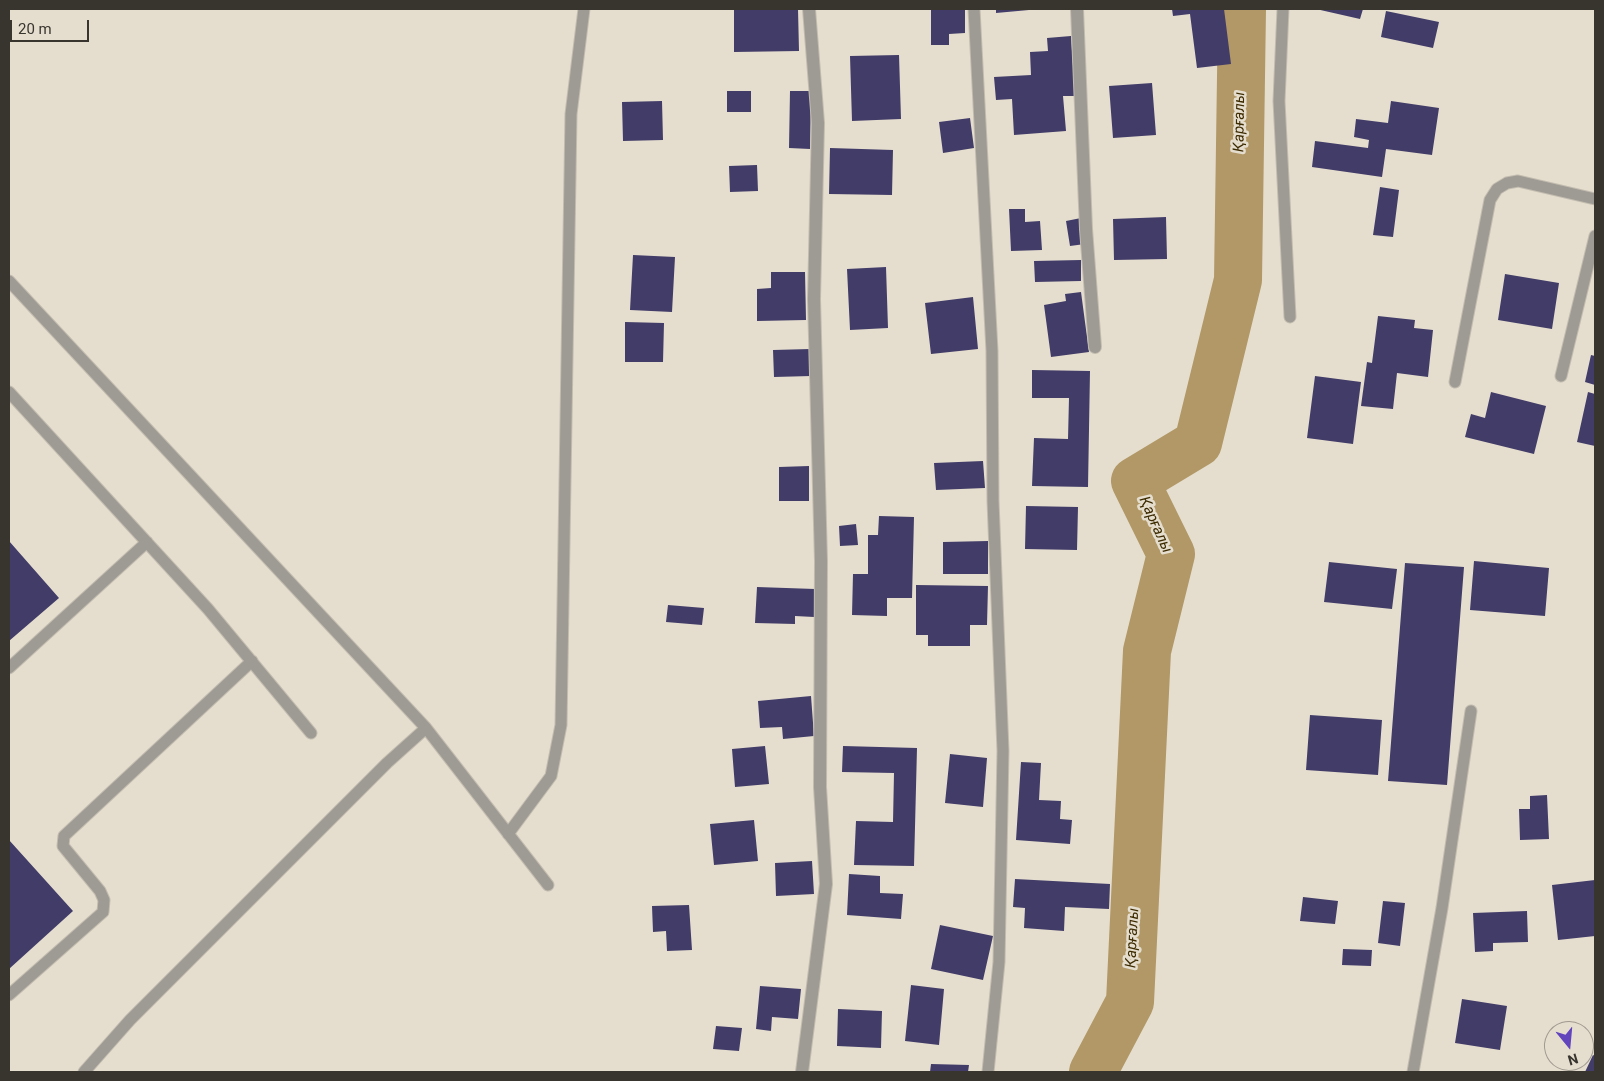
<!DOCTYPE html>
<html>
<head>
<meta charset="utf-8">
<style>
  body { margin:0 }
  #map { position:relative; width:1604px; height:1081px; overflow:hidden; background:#e5decf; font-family:Roboto,sans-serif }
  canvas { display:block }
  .frame { position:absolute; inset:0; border:10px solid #38352f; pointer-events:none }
  .north { position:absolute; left:1544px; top:1021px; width:50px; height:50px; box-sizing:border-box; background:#e5decf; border:1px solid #a09a8f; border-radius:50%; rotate:163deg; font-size:14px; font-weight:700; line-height:20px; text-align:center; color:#38352f }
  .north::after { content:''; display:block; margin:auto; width:18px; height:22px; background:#6244bc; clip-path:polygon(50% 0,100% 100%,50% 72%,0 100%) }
  .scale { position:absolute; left:10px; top:20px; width:79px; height:22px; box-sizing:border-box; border:2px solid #38352f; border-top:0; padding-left:6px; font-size:15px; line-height:18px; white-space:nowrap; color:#38352f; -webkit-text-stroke:4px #e5decf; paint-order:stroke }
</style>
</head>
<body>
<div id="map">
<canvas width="1604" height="1081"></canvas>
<div class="frame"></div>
<div class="north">N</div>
<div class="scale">20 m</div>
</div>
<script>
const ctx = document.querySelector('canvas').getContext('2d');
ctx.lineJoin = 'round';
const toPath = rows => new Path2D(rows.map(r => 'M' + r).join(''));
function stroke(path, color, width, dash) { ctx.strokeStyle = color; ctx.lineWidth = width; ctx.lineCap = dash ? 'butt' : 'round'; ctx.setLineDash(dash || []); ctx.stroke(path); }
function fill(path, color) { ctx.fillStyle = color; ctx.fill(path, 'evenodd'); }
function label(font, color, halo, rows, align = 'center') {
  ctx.font = font + ' Roboto,sans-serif'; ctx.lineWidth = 5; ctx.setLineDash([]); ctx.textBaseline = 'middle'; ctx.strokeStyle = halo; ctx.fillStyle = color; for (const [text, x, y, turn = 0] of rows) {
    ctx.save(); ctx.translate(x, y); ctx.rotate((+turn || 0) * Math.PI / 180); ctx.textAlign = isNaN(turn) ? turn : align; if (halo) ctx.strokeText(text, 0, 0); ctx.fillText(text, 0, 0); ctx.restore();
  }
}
const river = toPath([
  [1093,1072,1130,1002,1147,651,1171,554,1135,481,1198,443,1238,280,1242,9]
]);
const building = toPath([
  [734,9,798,9,799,51,734,52],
  [931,9,965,9,965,33,949,34,949,45,931,45],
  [996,9,1029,9,1029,10,996,13],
  [1172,9,1224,9,1231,64,1197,68,1190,14,1173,16],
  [1316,9,1363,9,1360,19],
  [1386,11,1439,22,1433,48,1381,37],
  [1071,36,1075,96,1063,96,1066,131,1014,135,1012,99,996,100,994,77,1031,75,1030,52,1048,51,1047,38],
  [899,55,901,119,852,121,850,56],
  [1152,83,1156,135,1113,138,1109,86],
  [727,91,751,91,751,112,727,112],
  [790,91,811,91,810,149,789,148],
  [662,101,663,140,623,141,622,102],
  [1391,101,1439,108,1432,155,1386,149,1382,177,1312,167,1315,141,1368,148,1369,140,1354,137,1356,119,1388,123],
  [970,118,974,148,943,153,939,122],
  [830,148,893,150,892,195,829,194],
  [757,165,758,191,730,192,729,166],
  [1380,187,1399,190,1393,237,1373,235],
  [1009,209,1025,209,1025,222,1040,221,1042,250,1011,251],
  [1166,217,1167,259,1114,260,1113,219],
  [1081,218,1085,244,1070,246,1066,221],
  [633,255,675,257,672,312,630,310],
  [1081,260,1081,281,1035,282,1034,261],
  [886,267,888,328,850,330,847,269],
  [771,272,805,272,806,320,757,321,757,289,771,288],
  [1505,274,1559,283,1552,329,1498,320],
  [1081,292,1089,352,1051,357,1044,305,1066,301,1065,294],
  [973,297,978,349,931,354,925,303],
  [1378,316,1415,320,1414,328,1433,330,1428,377,1397,373,1393,409,1361,406,1367,362,1372,363],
  [625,322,664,323,663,362,625,362],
  [810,349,811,376,774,377,773,350],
  [1591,355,1595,356,1595,385,1585,382],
  [1032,370,1090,371,1088,487,1032,486,1034,438,1068,439,1069,398,1032,398],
  [1315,376,1361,382,1353,444,1307,438],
  [1491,392,1546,406,1534,454,1465,437,1471,414,1485,418],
  [1588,392,1595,394,1595,446,1577,442],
  [983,461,985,488,936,490,934,463],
  [809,466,809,501,779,501,779,467],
  [1026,506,1078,507,1077,550,1025,549],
  [879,516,914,517,912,598,887,598,887,616,852,615,853,574,868,574,868,535,878,535],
  [856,524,858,545,840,546,839,526],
  [9,541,59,598,9,641],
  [988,541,988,574,943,574,943,542],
  [1474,561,1549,568,1545,616,1470,610],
  [1329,562,1397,569,1392,609,1324,602],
  [1405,563,1464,567,1447,785,1388,781],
  [916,585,988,586,987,625,970,625,970,646,928,646,928,635,916,635],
  [757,587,815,589,814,617,795,616,795,624,755,623],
  [668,605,704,608,702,625,666,622],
  [811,696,814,736,783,739,782,727,760,728,758,701],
  [1310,715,1382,720,1378,775,1306,770],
  [765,746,769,784,735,787,732,749],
  [843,746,917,748,914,866,854,865,856,821,893,822,894,773,842,772],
  [950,754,987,758,983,807,945,803],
  [1021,762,1041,763,1039,800,1061,801,1060,819,1072,820,1070,844,1016,840],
  [1547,795,1549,839,1520,840,1519,809,1530,809,1530,796],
  [754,820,758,861,714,865,710,824],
  [9,840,73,911,9,969],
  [812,861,814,894,776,896,775,863],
  [849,874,880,876,880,893,903,894,901,919,847,915],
  [1015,879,1110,884,1109,909,1065,907,1064,931,1024,928,1025,908,1013,907],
  [1595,880,1595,936,1558,940,1552,885],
  [1303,897,1338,901,1335,924,1300,921],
  [1383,901,1405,903,1400,946,1378,943],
  [689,905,692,950,667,951,666,931,653,932,652,906],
  [1527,911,1528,942,1493,943,1493,951,1475,952,1473,913],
  [940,925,993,936,983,980,931,969],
  [1343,949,1372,950,1371,966,1342,965],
  [911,985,944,989,939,1045,905,1041],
  [760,986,801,989,798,1019,772,1017,771,1031,756,1029],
  [1462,999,1507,1006,1500,1050,1455,1043],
  [838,1009,882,1011,881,1048,837,1046],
  [716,1026,742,1028,739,1051,713,1049],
  [1593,1055,1595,1056,1595,1072,1585,1072],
  [931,1064,969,1065,968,1072,930,1072]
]);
const lane = toPath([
  [974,9,992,351,993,501,1003,751,999,962,988,1072],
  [1283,9,1279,101,1290,317],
  [9,281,426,728,548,885],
  [1561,376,1595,236],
  [1455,382,1490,200,1497,189,1507,183,1518,181,1595,199],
  [9,392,208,609,311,733],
  [9,668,147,542],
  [508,834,551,776,561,725,571,114,584,9],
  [9,995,103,912,104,900,100,891,63,846,64,836,252,661],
  [84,1072,130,1020,387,763,426,728],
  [1413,1072,1442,908,1471,711]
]);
const street = toPath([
  [1077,9,1086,229,1095,347],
  [802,1072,826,884,820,787,821,561,814,299,818,123,809,9]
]);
const waterNames = [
  ["Қарғалы",1240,122,-89],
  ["Қарғалы",1155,525,66],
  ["Қарғалы",1133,938,-87]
];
stroke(river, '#b19866', 48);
fill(building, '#423c68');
stroke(lane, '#c2bcaf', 13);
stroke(street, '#c2bcaf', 14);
stroke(lane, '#9e9a94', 11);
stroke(street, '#9e9a94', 12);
label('italic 15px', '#3d2b00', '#e5decf', waterNames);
</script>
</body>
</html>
